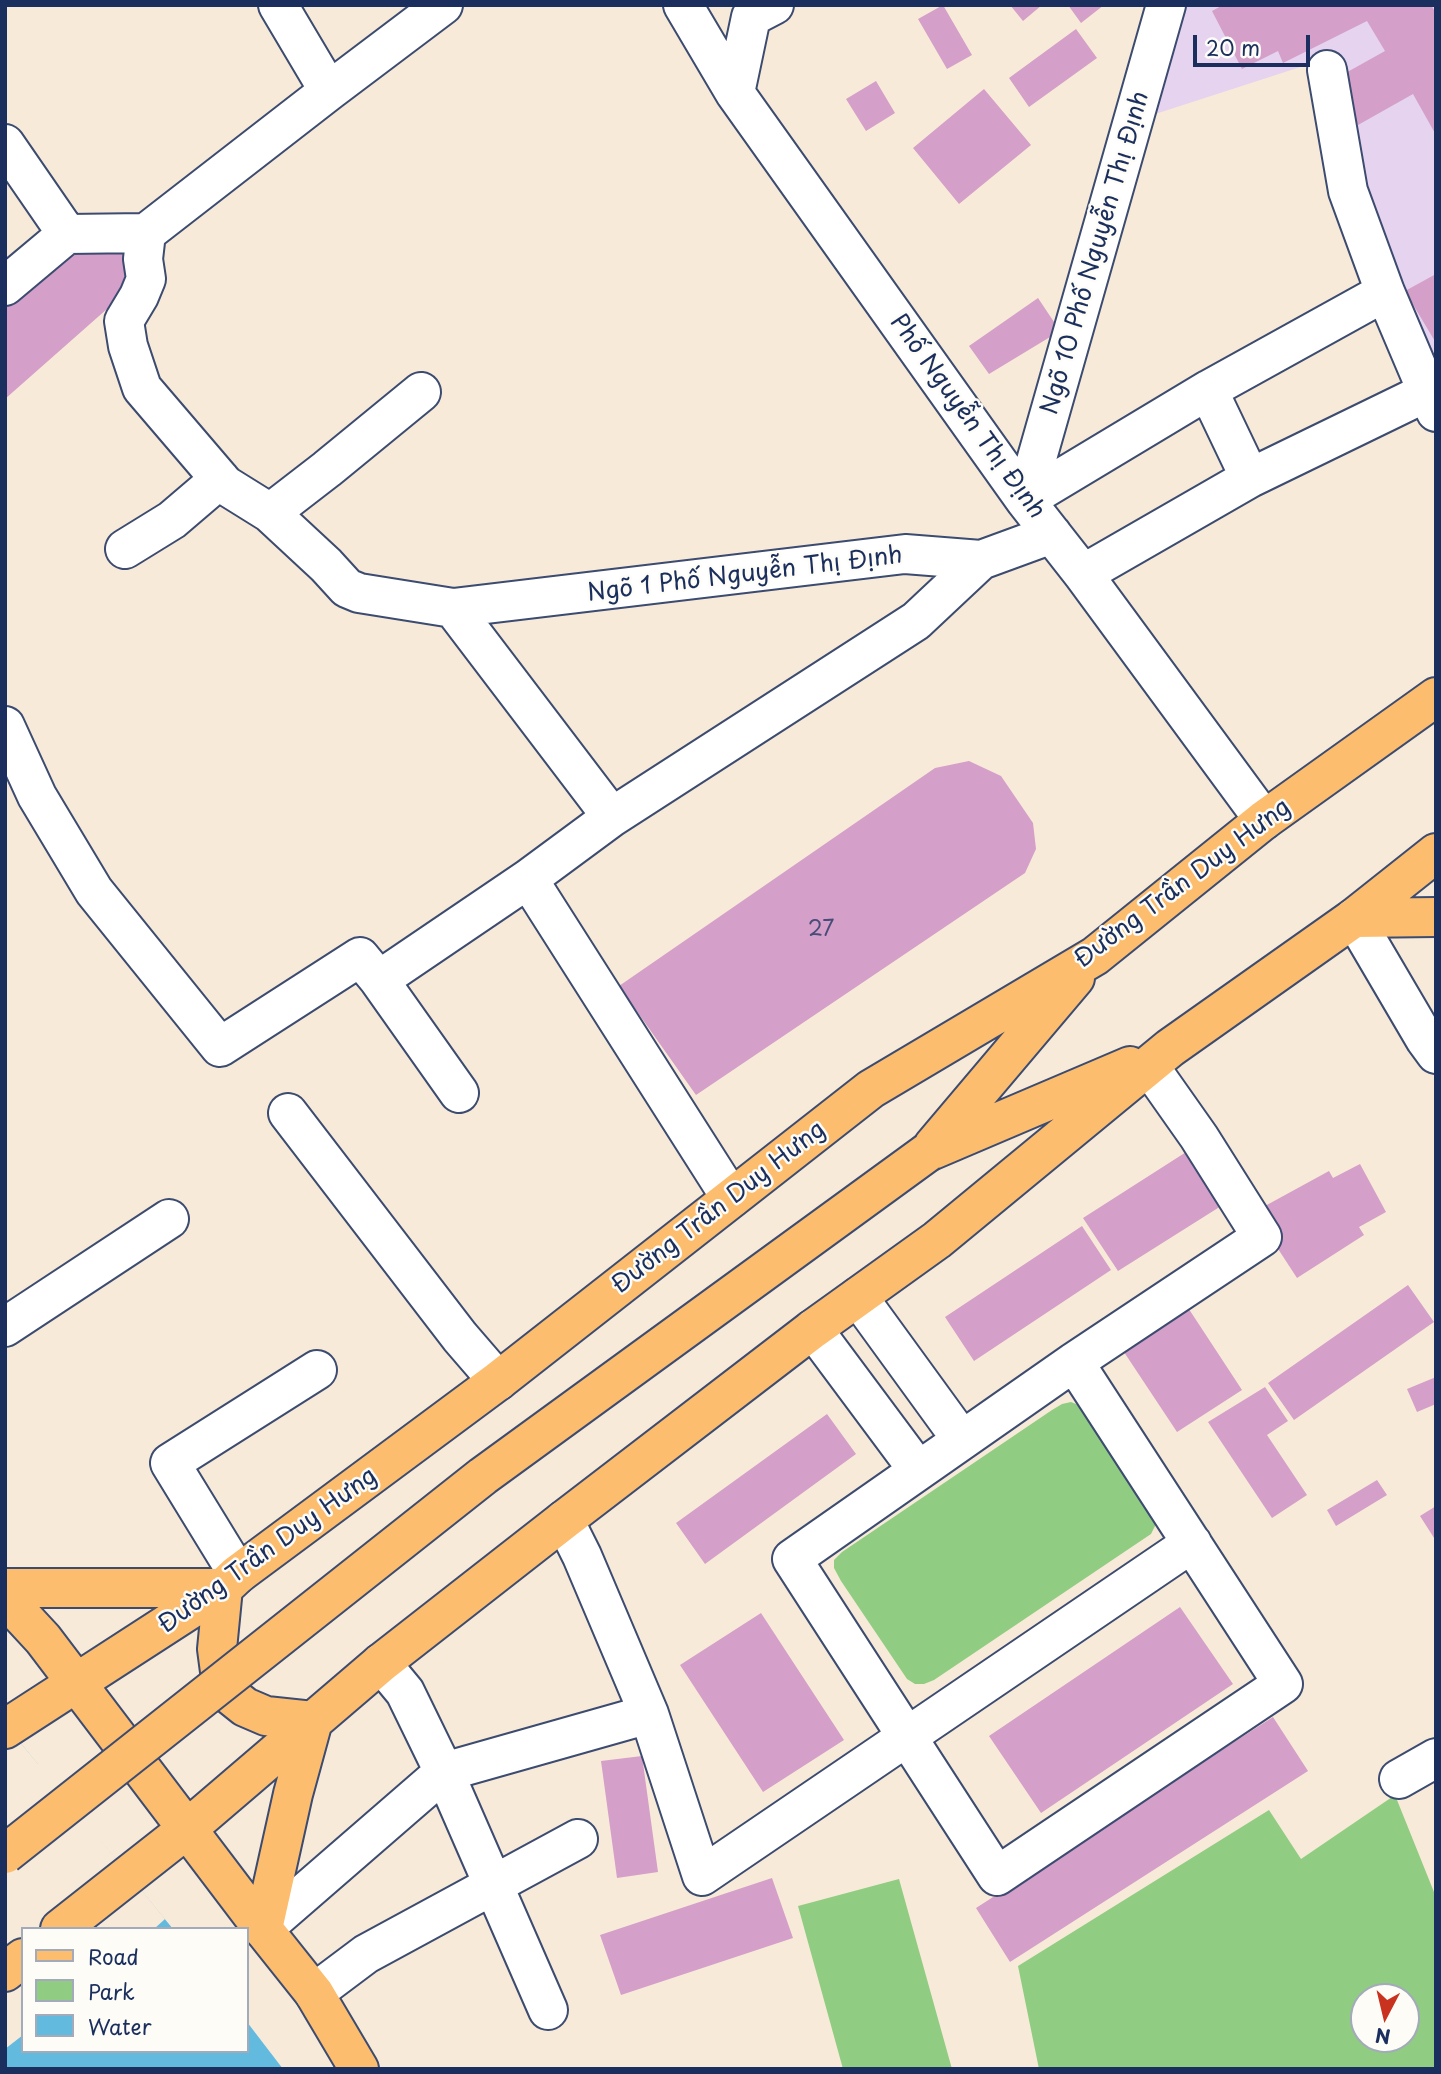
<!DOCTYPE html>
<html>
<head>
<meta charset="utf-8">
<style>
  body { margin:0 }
  #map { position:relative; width:1441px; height:2074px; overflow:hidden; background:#f8ead9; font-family:"Playpen Sans",sans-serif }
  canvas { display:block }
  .frame { position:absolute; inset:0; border:7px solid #1b2f5e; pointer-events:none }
  .legend { position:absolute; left:21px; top:1927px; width:228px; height:126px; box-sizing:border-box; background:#fdfcf7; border:2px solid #a3aaba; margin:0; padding:9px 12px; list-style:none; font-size:21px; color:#1b2f5e }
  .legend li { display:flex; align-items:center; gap:14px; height:35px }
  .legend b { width:35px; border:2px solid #a3aaba }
  .north { position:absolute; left:1350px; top:1983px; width:70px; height:70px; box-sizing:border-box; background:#fdfcf7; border:2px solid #a3aaba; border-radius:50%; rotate:187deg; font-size:19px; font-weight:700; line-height:28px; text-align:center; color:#1b2f5e }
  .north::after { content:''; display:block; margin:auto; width:24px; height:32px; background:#c8321e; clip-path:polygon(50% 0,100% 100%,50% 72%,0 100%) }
  .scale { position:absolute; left:1193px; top:35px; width:117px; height:32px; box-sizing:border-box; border:4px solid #1b2f5e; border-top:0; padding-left:9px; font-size:21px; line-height:24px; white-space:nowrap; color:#1b2f5e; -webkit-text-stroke:5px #fdfcf7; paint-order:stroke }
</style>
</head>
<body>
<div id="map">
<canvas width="1441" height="2074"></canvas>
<div class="frame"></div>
<ul class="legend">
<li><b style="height:9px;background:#fcbd6f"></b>Road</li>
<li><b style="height:19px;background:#90cd82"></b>Park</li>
<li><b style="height:19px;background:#63badf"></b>Water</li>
</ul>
<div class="north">N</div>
<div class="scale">20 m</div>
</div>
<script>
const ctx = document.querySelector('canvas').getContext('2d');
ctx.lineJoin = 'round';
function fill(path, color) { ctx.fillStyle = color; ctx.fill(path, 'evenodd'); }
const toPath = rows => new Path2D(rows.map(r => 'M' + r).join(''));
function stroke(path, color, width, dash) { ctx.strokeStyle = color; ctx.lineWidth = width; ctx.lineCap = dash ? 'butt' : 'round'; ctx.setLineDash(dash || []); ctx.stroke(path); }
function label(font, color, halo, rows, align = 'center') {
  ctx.font = font + ' "Playpen Sans",sans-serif'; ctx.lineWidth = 5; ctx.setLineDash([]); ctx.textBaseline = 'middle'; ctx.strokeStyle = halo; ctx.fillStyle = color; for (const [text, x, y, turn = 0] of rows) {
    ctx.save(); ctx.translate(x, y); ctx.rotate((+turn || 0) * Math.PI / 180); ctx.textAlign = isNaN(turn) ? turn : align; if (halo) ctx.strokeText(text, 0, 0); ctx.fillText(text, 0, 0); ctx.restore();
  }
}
const built = toPath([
  [1184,5,1436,5,1436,380,1319,61,1143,118]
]);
const green = toPath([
  [1071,1402,1081,1406,1156,1524,1151,1534,934,1680,924,1684,915,1684,907,1679,841,1581,834,1568,834,1560,842,1552,1052,1410,1062,1404],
  [1395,1795,1436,1897,1436,2069,1039,2069,1018,1966,1269,1810,1301,1859],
  [1364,1997,1406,1997,1406,2039,1364,2039],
  [899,1879,952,2069,843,2069,798,1906]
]);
const water = toPath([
  [5,1724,173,1929,23,1929,23,2051,247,2051,247,2022,283,2069,5,2069]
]);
const pier = toPath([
  [5,1724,38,1764,42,1763,101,1835,99,1838,165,1919,154,1929,23,1929,23,2035,5,2049]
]);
const building = toPath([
  [943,5,972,55,947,69,918,19],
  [1010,5,1042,5,1023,21],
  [1068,5,1104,5,1081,23],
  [1223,5,1431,5,1436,13,1436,135,1413,94,1358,125,1333,80,1385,51,1367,21,1283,63,1278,51,1242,69,1212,11],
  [1076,29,1097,58,1029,107,1009,78],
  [876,81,895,113,866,131,846,99],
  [984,89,1031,145,959,204,913,148],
  [87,237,113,241,132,262,133,286,5,399,5,304],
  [1436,274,1436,343,1405,291],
  [1038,298,1060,331,989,374,969,346],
  [969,761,1001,776,1033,823,1036,849,1025,873,696,1095,619,986,935,768],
  [1194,1147,1229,1201,1118,1271,1083,1218],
  [1360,1164,1386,1212,1359,1227,1364,1235,1297,1278,1254,1212,1329,1171,1333,1178],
  [1082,1226,1111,1270,974,1361,945,1317],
  [1408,1285,1434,1322,1294,1420,1268,1383],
  [1181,1297,1242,1390,1177,1432,1116,1340],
  [1436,1377,1436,1404,1417,1412,1407,1389],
  [1265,1387,1288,1421,1267,1435,1307,1495,1272,1518,1208,1422],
  [827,1414,856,1454,705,1564,676,1523],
  [1377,1480,1387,1495,1336,1526,1327,1510],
  [1436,1506,1436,1541,1420,1516],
  [1180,1607,1233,1684,1041,1813,989,1736],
  [761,1613,844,1740,763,1792,680,1665],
  [1273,1717,1308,1771,1010,1962,976,1908],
  [642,1756,658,1872,617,1878,601,1761],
  [772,1878,793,1938,621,1995,600,1935]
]);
const minor = toPath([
  [278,5,329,91],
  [683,5,735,93,1025,500,1083,574,1264,820],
  [1327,70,1348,191,1385,292,1436,412],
  [735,93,751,17,774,5],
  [5,144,67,234],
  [146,233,143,259,146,279,139,296,124,321,128,346,142,388,225,485,270,513,326,565,347,588,359,593,453,608,905,554,981,560],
  [5,286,67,234,146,233,329,91,443,5],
  [1208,390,1250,478],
  [1025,500,1166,5],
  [1025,500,1208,390,1385,292],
  [270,513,327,469,421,392],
  [125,549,172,520,220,479],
  [1083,574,1250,478,1427,392],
  [453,608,612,817],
  [5,726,37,796,94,891,220,1047,360,957,379,980,459,1093],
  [528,879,731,1198],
  [1354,918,1425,1039,1436,1054],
  [379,980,528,879,612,817,916,621,981,560,1052,534],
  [288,1113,460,1337,498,1381],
  [858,1297,962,1440],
  [5,1327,169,1219],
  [813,1329,918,1470],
  [1074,1362,1283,1684,997,1876,792,1559,1074,1362,1262,1237,1199,1137,1149,1066],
  [564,1520,582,1556,649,1714,702,1876,1192,1543],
  [238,1574,170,1463,317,1370],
  [381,1663,405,1692,444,1772,548,2010],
  [1399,1779,1436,1758],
  [263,1929,444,1772,649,1714],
  [314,1993,366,1954,578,1839]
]);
const major = toPath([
  [1354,918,1436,917],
  [933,1146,1075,978],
  [928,1152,1130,1066],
  [5,1588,223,1588],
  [223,1588,217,1649,221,1679,230,1695,245,1707,266,1716,313,1721],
  [5,1598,43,1639,263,1929,314,1993,359,2069],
  [5,1729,223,1588,238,1574,498,1381,871,1089,1095,956,1264,820,1436,697],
  [60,1929,187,1829,381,1663,564,1520,813,1329,937,1240,1170,1048,1354,918,1436,853],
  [263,1929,293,1794,313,1721],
  [5,1972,23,1958]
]);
const majorBridge = toPath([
  [5,1854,483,1476,928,1152]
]);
const numberNames = [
  ["27",821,930]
];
const streetNames = [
  ["Ngõ 10 Phố Nguyễn Thị Định",1096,253,-74],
  ["Phố Nguyễn Thị Định",967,417,54],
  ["Ngõ 1 Phố Nguyễn Thị Định",745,575,-7],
  ["Đường Trần Duy Hưng",1183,884,-37],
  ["Đường Trần Duy Hưng",719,1208,-38],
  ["Đường Trần Duy Hưng",268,1551,-36]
];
fill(built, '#e6d3f0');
fill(green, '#90cd82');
fill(water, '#63badf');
fill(pier, '#f8ead9');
fill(building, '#d49fc8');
stroke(minor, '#3c4b70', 42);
stroke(major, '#3c4b70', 42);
stroke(minor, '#fff', 38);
stroke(major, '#fcbd6f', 38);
stroke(majorBridge, '#3c4b70', 42, []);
stroke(majorBridge, '#fcbd6f', 38);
label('21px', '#494b78', null, numberNames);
label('24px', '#1b2f5e', '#fdfcf7', streetNames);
</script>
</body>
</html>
